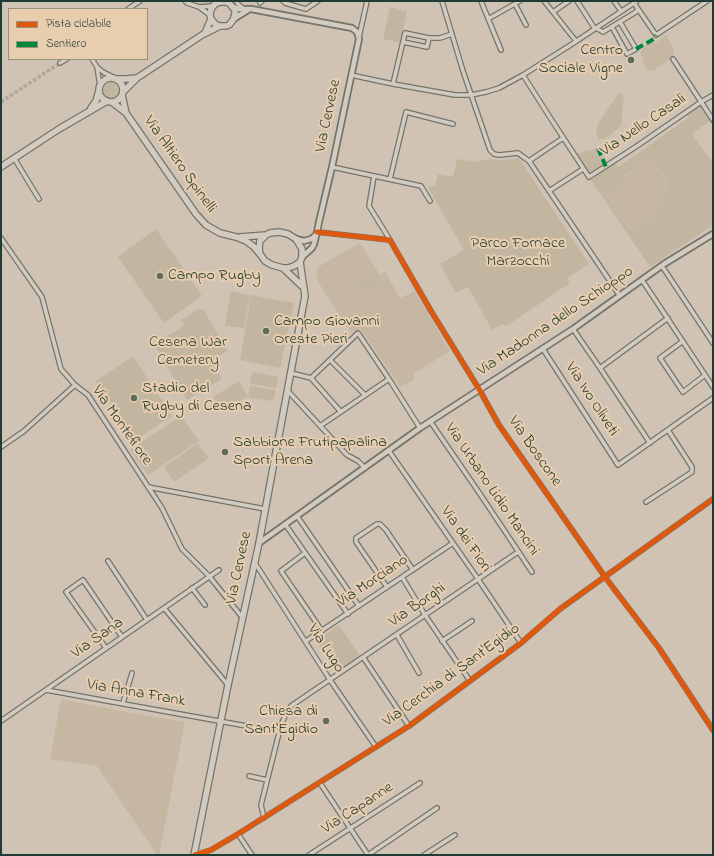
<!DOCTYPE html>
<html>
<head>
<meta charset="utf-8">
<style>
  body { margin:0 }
  #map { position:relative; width:714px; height:856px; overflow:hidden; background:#d0c3b4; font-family:"Indie Flower",sans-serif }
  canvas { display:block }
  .frame { position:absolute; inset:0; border:2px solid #1f3d34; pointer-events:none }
  .legend { position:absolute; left:8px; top:8px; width:140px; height:52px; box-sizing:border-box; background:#e8cdaf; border:1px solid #98937e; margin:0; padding:5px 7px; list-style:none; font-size:12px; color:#1f3d34 }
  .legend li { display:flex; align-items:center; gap:8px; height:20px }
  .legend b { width:20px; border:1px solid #98937e }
</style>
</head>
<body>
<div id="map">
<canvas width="714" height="856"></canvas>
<div class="frame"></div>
<ul class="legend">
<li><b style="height:5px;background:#de580e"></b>Pista ciclabile</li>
<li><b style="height:5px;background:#00873e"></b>Sentiero</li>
</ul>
</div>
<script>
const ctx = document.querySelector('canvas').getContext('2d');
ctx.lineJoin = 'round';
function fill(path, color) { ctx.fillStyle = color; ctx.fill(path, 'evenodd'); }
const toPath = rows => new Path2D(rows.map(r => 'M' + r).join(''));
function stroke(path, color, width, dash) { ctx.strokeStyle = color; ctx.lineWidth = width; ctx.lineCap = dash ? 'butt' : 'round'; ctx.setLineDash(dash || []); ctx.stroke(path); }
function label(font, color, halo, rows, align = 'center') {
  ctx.font = font + ' "Indie Flower",sans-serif'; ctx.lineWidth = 4; ctx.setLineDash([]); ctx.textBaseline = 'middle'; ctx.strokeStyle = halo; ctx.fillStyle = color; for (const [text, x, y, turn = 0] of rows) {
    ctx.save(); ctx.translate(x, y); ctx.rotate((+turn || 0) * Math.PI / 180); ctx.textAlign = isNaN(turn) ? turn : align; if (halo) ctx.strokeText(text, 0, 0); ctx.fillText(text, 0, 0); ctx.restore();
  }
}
const built = toPath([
  [666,35,674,49,672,58,653,71,648,71,642,61,643,60,640,52,645,46,650,43,655,43],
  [651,157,666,180,666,193,662,204,656,215,646,224,638,228,630,230,606,195,626,181,623,177],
  [360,243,380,275,385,272,400,298,415,291,450,351,413,374,415,379,400,387,360,328,351,333,317,280,318,267],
  [61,699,121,711,185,722,159,855,157,855,97,766,50,759]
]);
const green = toPath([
  [193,1,214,1,209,5,202,5,191,2],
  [390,7,407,11,400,43,383,39],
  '103 90a8 8 0 1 1 16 0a8 8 0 1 1-16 0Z',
  [619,93,624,95,621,126,609,136,604,139,598,139,596,131,599,122],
  [700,105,710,121,692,134,713,163,713,225,650,267,591,180,615,163,618,167,688,118,686,115],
  [651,157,667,180,666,193,662,204,656,215,646,224,638,228,630,230,606,195,626,181,623,176],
  [599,148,606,165,593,173,590,174,588,172,577,155,583,151],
  [519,158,589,264,567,278,570,283,505,327,503,324,492,330,468,287,456,293,440,264,464,250,427,186,435,187,438,174,453,177,457,159,475,162,488,159,504,160],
  [156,229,202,296,164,323,118,257],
  [376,275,381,284,364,294,358,285],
  [231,291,250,295,244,328,225,326],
  [251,295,294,303,280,368,240,360],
  [199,308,201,310,203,309,228,351,211,361,222,379,187,400,154,344,184,326,181,320],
  [133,356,172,416,136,440,96,381],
  [252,372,279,377,276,388,250,384],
  [239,381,248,396,222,412,213,397],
  [250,386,276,390,273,401,248,398],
  [181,416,199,441,148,475,130,450],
  [198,443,209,458,174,482,164,467],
  [339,625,360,656,337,672,316,641]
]);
const minorTunnel = toPath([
  [1,102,60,63]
]);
const minor = toPath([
  [185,1,187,3,199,7,210,15],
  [236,1,238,4,244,9],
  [283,1,285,3,306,9,318,1],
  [442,1,463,71,490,150,494,154,499,155,518,153,522,156,529,161,620,296],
  [481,1,501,50],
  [544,1,576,41],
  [577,1,595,29],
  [614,1,621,11],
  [260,3,262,1],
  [634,3,656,35,707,1],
  [515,4,526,25],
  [200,7,213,6],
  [128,9,140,1],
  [553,12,569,1],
  [488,19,520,1],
  [612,27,627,54,636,49,620,22],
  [596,28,603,32,636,12,638,9],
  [359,37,367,1],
  [403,42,427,47,429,38],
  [92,59,97,67,100,86],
  [673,59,713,120],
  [60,63,67,59],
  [97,67,103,72,113,77],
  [351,75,393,84,455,95,471,95,486,92,499,88,523,75,569,46,637,1],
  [523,75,551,119,589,177,637,146,701,102,713,95],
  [393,84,405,33,429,38,440,38,452,34],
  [14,158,39,199],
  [529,161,563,138],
  [332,167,421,186,430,201],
  [374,176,369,206,390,240],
  [390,179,406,112,453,124],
  [549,191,583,169],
  [317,232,390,240,431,311,479,389,499,425,605,577,659,648,713,730],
  [1,238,42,297,61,369,75,385,88,395,162,508,182,549,209,576,242,617],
  [662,266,713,343],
  [642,280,713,387],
  [573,329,600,368,668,318],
  [683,341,660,358,683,392,705,375],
  [543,349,618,465,713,398],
  [330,360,365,395],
  [600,368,650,443],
  [291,373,311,378],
  [311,378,358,333,389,379,420,428],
  [311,378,341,412],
  [287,390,347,455,358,461,365,468],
  [430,421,480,494,532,572],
  [320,426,389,379],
  [1,447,24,431,75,385],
  [389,451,478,579,521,643],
  [148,487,265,509],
  [646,502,692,472,692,467,668,430],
  [297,516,359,606],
  [285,524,348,614],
  [305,553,281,571,322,631],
  [108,561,147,620],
  [255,563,330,680,376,747],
  [402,577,425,615,470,681],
  [387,587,356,542,356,538,377,524,380,524,386,530,413,570],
  [192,588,205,605],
  [164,608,228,685],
  [397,635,419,673],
  [306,641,453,543],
  [442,641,472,621],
  [106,648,66,592,83,580,122,637],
  [363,657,409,726],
  [46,690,280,732],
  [123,703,132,673],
  [1,721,219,570],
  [249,776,267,780],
  [320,783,368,855],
  [264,818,261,805,281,725,285,716,291,706,518,552],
  [238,834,252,855],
  [195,855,211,850,238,834,409,726,521,643,560,609,713,499],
  [309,855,420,783],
  [368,855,437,808],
  [424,855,455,835]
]);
const tertiary = toPath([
  [233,7,239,9,251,9,352,28,357,32,359,39,332,167,319,222,317,232,314,244,312,248,302,257],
  [235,18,248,10],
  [296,239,304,241,311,239,316,235],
  [259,543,420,428,573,329,664,264,713,234]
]);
const secondary = toPath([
  [205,33,211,19,210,15,211,9,215,4,220,2,227,2,230,4,235,10,235,14,233,20,229,25,226,26,220,26,216,25,211,19],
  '99 90a12 12 0 1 1 24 0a12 12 0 1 1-24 0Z',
  [118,79,126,79,137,78],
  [124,91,137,78,202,35,220,26],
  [122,95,126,113],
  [112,102,126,113,196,214,206,225,220,233,236,237,246,241,253,246,260,254],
  [91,108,96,101,99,90],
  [1,167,59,129,107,101],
  [279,232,288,234,296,239,302,249,302,257,300,262,294,266,288,268,283,268,272,265,265,261,260,254,259,248,260,241,266,235,270,233,279,232],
  [240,237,266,235],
  [283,268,302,286],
  [194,855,228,685,259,543,305,296,300,262]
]);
const quiet = toPath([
  [636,49,654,39,656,35],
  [598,148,606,167]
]);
const cycleway = toPath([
  [317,232,390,240,431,311,479,389,499,425,605,577,659,648,713,730],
  [195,855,211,850,238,834,409,726,521,643,560,609,713,499]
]);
const markers = [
  [631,60,4,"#5d6c61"],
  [160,276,4,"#5d6c61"],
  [266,331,4,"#5d6c61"],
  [134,398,4,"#5d6c61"],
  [225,452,4,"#5d6c61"],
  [326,721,4,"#5d6c61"]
];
const poiNames = [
  ["Centro",623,51,"right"],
  ["Sociale Vigne",623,69,"right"],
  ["Campo Rugby",168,276],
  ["Campo Giovanni",274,322],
  ["Oreste Pieri",274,340],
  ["Stadio del",142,389],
  ["Rugby di Cesena",142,407],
  ["Sabbione Frutipapalina",233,443],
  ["Sport Arena",233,461],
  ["Chiesa di",318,712,"right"],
  ["Sant'Egidio",318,730,"right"]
];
const streetNames = [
  ["Via Cervese",329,116,-78],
  ["Via Nello Casali",644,126,-34],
  ["Via Altiero Spinelli",179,165,55],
  ["Via Madonna dello Schioppo",556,322,-34],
  ["Via Ivo Oliveti",591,400,57],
  ["Via Montefiore",121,426,55],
  ["Via Boscone",534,452,55],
  ["Via Urbano Lidio Mancini",491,490,56],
  ["Via dei Fiori",465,540,55],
  ["Via Cervese",240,568,-78],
  ["Via Morciano",373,582,-34],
  ["Via Borghi",418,606,-35],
  ["Via Sana",98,639,-35],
  ["Via Lugo",325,649,57],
  ["Via Cerchia di Sant'Egidio",452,676,-36],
  ["Via Anna Frank",136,694,10],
  ["Via Capanne",358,809,-33]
];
const parkNames = [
  ["Parco Fornace",518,244],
  ["Marzocchi",518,262],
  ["Cesena War",188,343],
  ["Cemetery",188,361]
];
fill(built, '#c6b7a2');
fill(green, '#c3b6a1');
stroke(minorTunnel, '#ada89a', 3.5, [3.5, 2]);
stroke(minor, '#74746b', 6);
stroke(tertiary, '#74746b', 8);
stroke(secondary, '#74746b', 8);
stroke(minor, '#d4cbc0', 3.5);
stroke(tertiary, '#d4cbc0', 4.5);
stroke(secondary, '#d4cbc0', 5.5);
stroke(quiet, '#00873e', 4, [8, 4]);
stroke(cycleway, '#de580e', 5);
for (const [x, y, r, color] of markers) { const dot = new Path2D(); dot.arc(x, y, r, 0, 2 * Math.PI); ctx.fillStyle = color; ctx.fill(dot); stroke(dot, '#e8cdaf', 1.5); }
label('16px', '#1f3d34', '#e8cdaf', poiNames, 'left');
label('16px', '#1f3d34', '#e8cdaf', streetNames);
label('16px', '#2e483d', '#e8cdaf', parkNames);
</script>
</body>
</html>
